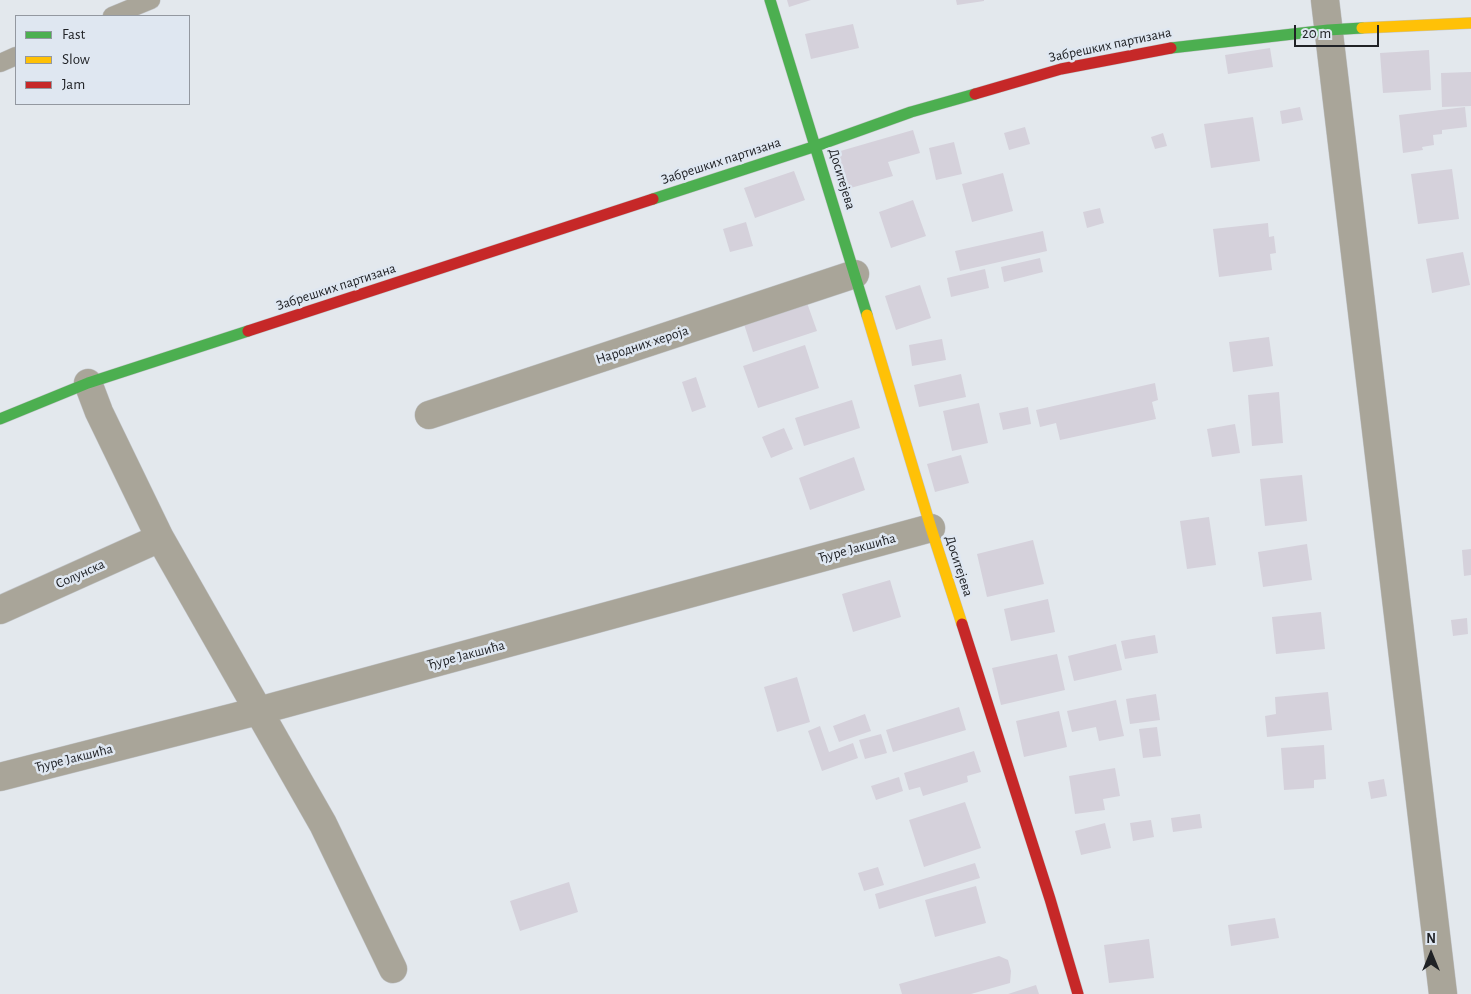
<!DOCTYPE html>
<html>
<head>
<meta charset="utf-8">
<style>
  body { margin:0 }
  #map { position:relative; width:1471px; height:994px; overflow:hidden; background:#e3e8ed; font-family:"Alegreya Sans",sans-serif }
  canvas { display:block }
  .legend { position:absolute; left:15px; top:15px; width:175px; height:90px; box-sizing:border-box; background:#dfe7f1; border:1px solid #9398a0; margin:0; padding:6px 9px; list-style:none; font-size:15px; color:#202226 }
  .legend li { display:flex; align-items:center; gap:10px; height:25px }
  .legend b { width:25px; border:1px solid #9398a0 }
  .north { position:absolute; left:1406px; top:929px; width:50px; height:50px; -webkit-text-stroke:4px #dfe7f1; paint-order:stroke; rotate:0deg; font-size:14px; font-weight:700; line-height:20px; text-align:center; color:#202226 }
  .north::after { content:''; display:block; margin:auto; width:18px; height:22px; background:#202226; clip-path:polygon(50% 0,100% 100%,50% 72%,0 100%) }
  .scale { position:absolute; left:1294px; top:25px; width:85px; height:22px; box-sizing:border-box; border:2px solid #202226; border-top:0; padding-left:6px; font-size:15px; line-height:18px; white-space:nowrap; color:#202226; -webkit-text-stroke:4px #dfe7f1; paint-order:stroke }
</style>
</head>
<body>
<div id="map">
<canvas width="1471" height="994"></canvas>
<ul class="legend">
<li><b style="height:6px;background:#4caf50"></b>Fast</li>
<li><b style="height:6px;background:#ffc107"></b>Slow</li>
<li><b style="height:6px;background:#c62828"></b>Jam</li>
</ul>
<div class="north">N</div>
<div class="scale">20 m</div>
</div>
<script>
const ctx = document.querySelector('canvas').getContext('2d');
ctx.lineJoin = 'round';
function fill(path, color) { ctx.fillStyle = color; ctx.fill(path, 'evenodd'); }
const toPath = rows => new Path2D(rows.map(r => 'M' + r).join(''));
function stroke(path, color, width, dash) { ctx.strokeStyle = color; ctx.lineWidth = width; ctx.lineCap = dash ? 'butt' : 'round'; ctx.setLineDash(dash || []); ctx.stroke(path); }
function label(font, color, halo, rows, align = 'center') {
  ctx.font = font + ' "Alegreya Sans",sans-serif'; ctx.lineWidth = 5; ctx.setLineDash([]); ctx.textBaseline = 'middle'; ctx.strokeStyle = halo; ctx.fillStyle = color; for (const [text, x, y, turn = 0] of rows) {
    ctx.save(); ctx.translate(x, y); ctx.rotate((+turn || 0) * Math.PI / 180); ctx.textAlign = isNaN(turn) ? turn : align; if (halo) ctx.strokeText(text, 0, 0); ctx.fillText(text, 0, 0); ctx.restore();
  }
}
const building = toPath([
  [787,0,811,0,789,7],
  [956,0,984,0,984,1,957,5],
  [853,24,859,48,811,59,805,34],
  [1270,48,1273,67,1228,74,1225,55],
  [1429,50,1431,90,1383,93,1380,53],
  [1471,72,1471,106,1442,107,1441,73],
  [1300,107,1303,120,1282,124,1280,111],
  [1465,107,1467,127,1442,130,1442,134,1433,135,1434,145,1422,147,1423,150,1403,153,1399,115],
  [1253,117,1260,161,1211,168,1204,124],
  [1025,127,1030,144,1009,150,1004,133],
  [913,130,920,153,888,162,893,176,847,189,837,152],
  [1163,133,1167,146,1155,149,1151,137],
  [954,142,962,174,936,180,929,148],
  [1452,169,1459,219,1418,224,1411,174],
  [794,171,805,200,755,218,744,188],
  [1003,173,1013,211,972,222,962,184],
  [913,200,926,236,891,248,879,212],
  [1100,208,1104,223,1087,228,1083,212],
  [746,222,753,246,730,252,723,229],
  [1268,223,1269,237,1274,236,1276,253,1270,254,1272,270,1219,277,1213,229],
  [1043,231,1047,251,960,271,955,251],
  [1463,252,1470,285,1432,293,1426,259],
  [1040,258,1043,272,1004,282,1001,267],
  [985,269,989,288,951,297,947,278],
  [920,285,931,318,896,330,885,296],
  [806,300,817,331,753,352,743,321],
  [1269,337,1273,366,1233,372,1229,342],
  [942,339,946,360,912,366,909,345],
  [805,345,819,388,758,408,743,366],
  [961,374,966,397,919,407,914,385],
  [696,377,706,407,692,412,682,382],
  [1155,383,1158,400,1152,402,1156,419,1060,440,1056,423,1040,427,1036,410],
  [1279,392,1283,443,1252,446,1248,395],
  [852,400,860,428,804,446,795,418],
  [979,403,988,443,952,451,943,411],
  [1028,407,1031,424,1003,430,999,413],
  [1235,424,1240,453,1212,457,1207,429],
  [784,428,793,449,771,458,762,437],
  [961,455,969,483,935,492,927,464],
  [854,457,865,490,810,510,799,478],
  [1302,475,1307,521,1265,526,1260,479],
  [1209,517,1216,565,1187,569,1180,521],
  [1033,540,1044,584,987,597,977,554],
  [1307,544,1312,580,1263,587,1258,552],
  [1471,549,1471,575,1464,576,1462,550],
  [890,580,901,617,853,632,842,594],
  [1048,599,1055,632,1011,641,1004,609],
  [1321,612,1325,649,1276,654,1272,617],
  [1467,618,1468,634,1453,636,1451,620],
  [1155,635,1158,653,1125,659,1121,641],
  [1116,644,1122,670,1074,681,1068,656],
  [1057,654,1065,690,1001,705,992,668],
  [797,677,810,722,777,732,764,687],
  [1328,692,1332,730,1267,737,1265,716,1276,714,1275,697],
  [1156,694,1160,720,1130,724,1126,699],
  [1116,700,1124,736,1099,741,1096,727,1072,732,1067,711],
  [959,707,966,730,893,752,886,730],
  [1059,711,1067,747,1024,757,1016,721],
  [865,714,871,731,839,742,833,726],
  [820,726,829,752,853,743,858,758,822,771,808,731],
  [1157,727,1161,756,1143,758,1139,729],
  [881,734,887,753,865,759,859,740],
  [1324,745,1326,779,1314,780,1314,788,1284,790,1281,748],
  [974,751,981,772,967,776,968,782,923,796,920,787,909,790,904,773],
  [1115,768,1120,796,1103,799,1105,810,1075,814,1069,776],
  [899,777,903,791,876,800,871,786],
  [1384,779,1387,796,1371,799,1368,782],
  [965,802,981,848,924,867,909,820],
  [1200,814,1202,828,1173,832,1171,818],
  [1151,820,1154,837,1133,841,1130,823],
  [1105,823,1111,848,1081,855,1075,831],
  [975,863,980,878,879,909,875,894],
  [878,867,884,885,864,891,858,873],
  [569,882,578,912,520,931,510,901],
  [976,886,986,923,935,937,925,900],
  [1275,918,1279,938,1231,946,1228,925],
  [1149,939,1154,978,1109,983,1104,945],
  [999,956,1008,960,1011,971,1010,983,971,994,902,994,899,984],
  [1036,985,1039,994,1008,994]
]);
const lane = toPath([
  [112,16,151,0],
  [0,63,16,56]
]);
const street = toPath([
  [1325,0,1443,994],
  [88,383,99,412,160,538,323,824,393,969],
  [429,415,855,274],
  [0,610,160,538],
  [0,777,258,711,931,528]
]);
const fast = toPath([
  [770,0,867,315],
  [1171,48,1328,30,1362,28],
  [653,199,816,146,911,112,975,94],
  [0,419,88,383,248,331]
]);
const slow = toPath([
  [1362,28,1471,23],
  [867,315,931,528,962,624]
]);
const jam = toPath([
  [975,94,1061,69,1171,48],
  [248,331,653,199],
  [962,624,1050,899,1078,994]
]);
const streetNames = [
  ["Забрешких партизана",1110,45,-12],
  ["Забрешких партизана",721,161,-18],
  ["Доситејева",842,179,73],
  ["Забрешких партизана",336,287,-18],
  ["Народних хероја",642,345,-18],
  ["Ђуре Јакшића",857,548,-15],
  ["Доситејева",959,566,72],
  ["Солунска",80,574,-24],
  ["Ђуре Јакшића",466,655,-15],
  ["Ђуре Јакшића",74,758,-14]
];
fill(building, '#d5d1db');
stroke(lane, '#c1c4c8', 19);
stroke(street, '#c1c4c8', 29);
stroke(fast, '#c1c4c8', 12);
stroke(slow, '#c1c4c8', 12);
stroke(jam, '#c1c4c8', 12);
stroke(lane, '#a9a599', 18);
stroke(street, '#a9a599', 28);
stroke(fast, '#4caf50', 11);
stroke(slow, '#ffc107', 11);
stroke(jam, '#c62828', 11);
label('14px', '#202226', '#dfe7f1', streetNames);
</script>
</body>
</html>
